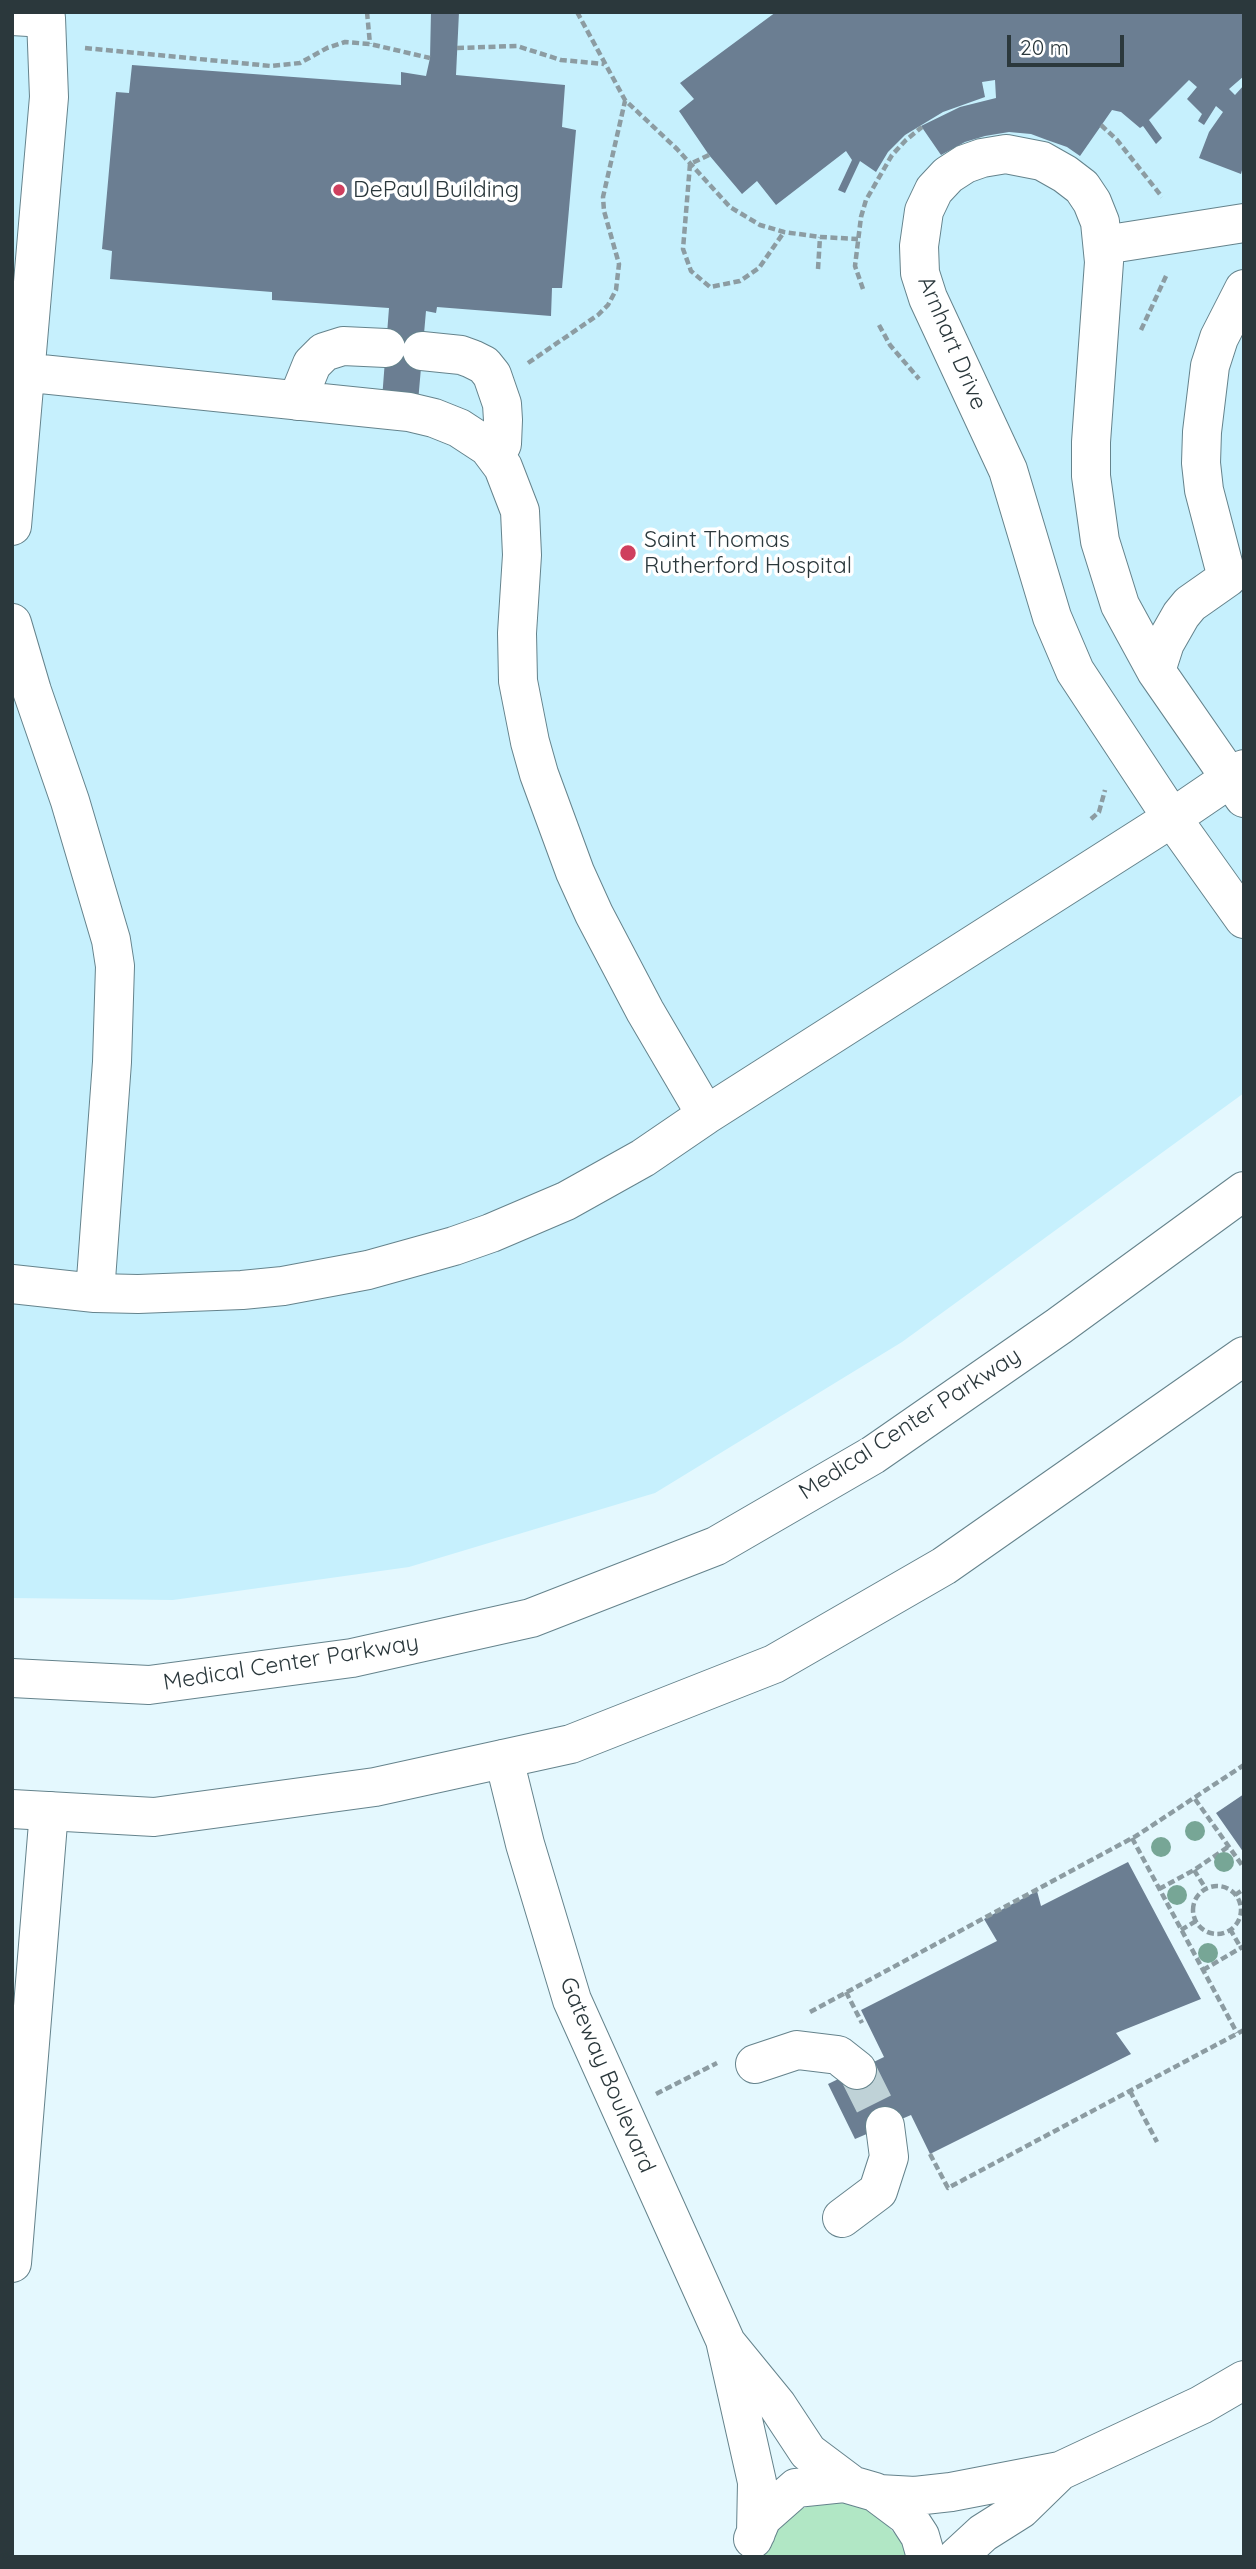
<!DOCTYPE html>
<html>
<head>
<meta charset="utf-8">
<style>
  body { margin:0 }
  #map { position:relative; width:1256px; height:2569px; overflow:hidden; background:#e4f8fe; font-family:Quicksand,sans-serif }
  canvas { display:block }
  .frame { position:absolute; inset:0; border:14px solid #2b383c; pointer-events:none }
  .scale { position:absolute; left:1007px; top:35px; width:117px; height:32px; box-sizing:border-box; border:4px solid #2b383c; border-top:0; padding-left:9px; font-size:21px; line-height:24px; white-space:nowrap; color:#2b383c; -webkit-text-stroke:5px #fff; paint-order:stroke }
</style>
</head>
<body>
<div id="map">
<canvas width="1256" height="2569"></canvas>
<div class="frame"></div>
<div class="scale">20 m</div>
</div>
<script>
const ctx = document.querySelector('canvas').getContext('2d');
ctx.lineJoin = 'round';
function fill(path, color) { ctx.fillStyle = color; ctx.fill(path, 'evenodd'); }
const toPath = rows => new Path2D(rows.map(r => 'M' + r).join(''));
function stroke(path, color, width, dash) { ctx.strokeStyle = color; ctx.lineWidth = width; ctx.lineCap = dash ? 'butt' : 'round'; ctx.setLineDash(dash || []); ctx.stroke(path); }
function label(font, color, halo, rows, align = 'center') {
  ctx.font = font + ' Quicksand,sans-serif'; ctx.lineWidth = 7; ctx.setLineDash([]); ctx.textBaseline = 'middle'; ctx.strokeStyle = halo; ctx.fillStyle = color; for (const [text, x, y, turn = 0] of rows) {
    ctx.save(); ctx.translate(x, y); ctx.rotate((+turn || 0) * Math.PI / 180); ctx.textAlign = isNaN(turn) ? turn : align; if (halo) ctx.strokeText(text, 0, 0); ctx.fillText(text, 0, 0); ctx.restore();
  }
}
const built = toPath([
  [12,12,1244,12,1244,1093,902,1342,655,1493,409,1567,173,1600,12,1598]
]);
const green = toPath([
  [821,2502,845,2502,868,2510,887,2525,904,2544,907,2557,762,2557,769,2539,781,2523,798,2510]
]);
const building = toPath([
  [431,12,459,12,456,75,565,85,562,127,576,130,562,288,552,288,551,316,437,307,436,313,426,311,418,402,382,399,389,308,272,300,272,292,110,279,112,251,102,249,116,92,129,93,132,65,401,85,401,72,426,76,430,58],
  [776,12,1244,12,1244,76,1229,89,1235,95,1244,85,1244,162,1241,174,1199,158,1209,132,1223,112,1216,106,1204,125,1198,121,1202,114,1187,99,1197,87,1189,80,1149,120,1162,138,1156,144,1143,126,1140,128,1121,112,1112,110,1080,156,1067,147,1047,140,1031,134,1009,132,985,136,965,142,941,155,921,126,960,107,996,98,995,80,982,82,985,97,943,112,905,135,888,152,876,172,860,161,845,193,838,190,852,160,846,151,776,205,757,181,742,194,709,155,679,111,694,99,680,83],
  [1244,1794,1244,1853,1216,1813],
  [1128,1862,1201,1999,1116,2033,1131,2054,930,2154,911,2115,855,2139,828,2084,884,2057,861,2010,997,1941,984,1919,1037,1891,1041,1906]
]);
const minorTunnel = toPath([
  [857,2070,885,2126]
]);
const path = toPath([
  [367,12,370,44],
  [577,12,625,100,677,149,730,207,760,225,784,232,820,237,858,239],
  [85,48,271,66,300,63,327,48,345,42,370,44,430,58],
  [457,48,517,46,561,60,604,64],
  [1101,125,1117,140,1162,197],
  [709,155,690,164,683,249,691,271,710,287,740,281,759,268,784,232],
  [818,269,820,237],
  [863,289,855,266,861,217,866,200,892,155,906,140,922,127],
  [879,325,890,345,919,379],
  [1141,330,1167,274],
  [528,363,598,315,608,305,616,290,619,264,604,211,603,197,625,101],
  [1091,819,1099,812,1105,790],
  [1195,1799,1244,1868],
  [1132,1838,1237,2033],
  [1194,1870,1206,1889],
  '1193 1910a24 24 0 1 1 48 0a24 24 0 1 1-48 0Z',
  [1159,1889,1194,1870,1228,1847],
  [1235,1895,1244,1889],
  [1230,1929,1241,1948],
  [1181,1930,1196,1921],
  [1203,1970,1244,1946],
  [846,1992,862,2023],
  [810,2012,1136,1836,1244,1765],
  [1130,2091,1157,2142],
  [656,2094,717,2063],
  [930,2154,948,2188,1244,2030]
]);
const minor = toPath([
  [12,16,46,18,49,97,12,526],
  [1104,245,1244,223],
  [422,351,461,355,472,359,484,365,492,375,502,404,503,420,502,444,496,456],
  [12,371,409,412,434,418,459,428,488,447,503,467,520,511,522,555,517,633,518,681,530,742,539,774,575,872,594,914,645,1011,706,1115],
  [297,401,312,364,324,352,343,346,386,348],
  [12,623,32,691,70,801,111,940,115,966,112,1062,95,1293],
  [1156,671,1165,643,1181,615,1190,604,1227,578,1204,490,1201,463,1202,432,1210,366,1219,338,1244,289],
  [1244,798,1156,671,1120,605,1100,541,1091,476,1091,442,1104,262,1100,222,1092,202,1082,187,1065,174,1042,161,1006,154,982,158,965,164,948,175,934,190,924,211,919,246,920,273,928,298,1008,470,1052,617,1075,671,1172,818,1244,919],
  [12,1284,95,1293,138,1294,242,1290,283,1286,368,1270,454,1246,491,1233,566,1201,643,1158,706,1115,1172,818,1244,769],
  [504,1759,525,1844,572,2000,725,2340,757,2482,756,2533],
  [755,2064,797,2050,838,2055,857,2070],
  [842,2218,878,2191,889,2157,885,2126],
  [12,2263,49,1811],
  [728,2345,777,2405,808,2452,852,2485],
  [879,2494,915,2496,951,2492,1060,2471,1201,2405,1244,2380],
  [753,2539,762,2518,796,2488,844,2483,875,2492,907,2516,920,2536,926,2557],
  [957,2557,983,2533,1021,2509,1060,2471]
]);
const major = toPath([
  [12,1678,149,1685,352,1658,531,1618,716,1546,873,1455,1059,1326,1244,1191],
  [12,1809,154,1817,375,1787,571,1744,774,1664,944,1566,1244,1356]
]);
const trees = [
  [1195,1831],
  [1161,1847],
  [1224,1862],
  [1177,1895],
  [1208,1953]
];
const markers = [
  [339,190,7,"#cf3f5e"],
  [628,553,9,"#cf3f5e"]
];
const poiNames = [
  ["DePaul Building",353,190],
  ["Saint Thomas",644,540],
  ["Rutherford Hospital",644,566]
];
const streetNames = [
  ["Arnhart Drive",952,343,67],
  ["Medical Center Parkway",910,1424,-33],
  ["Medical Center Parkway",291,1663,-9],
  ["Gateway Boulevard",607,2075,67]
];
fill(built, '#c6f0fd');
fill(green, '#b1e7c5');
fill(building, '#6b7e92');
stroke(minorTunnel, '#bfd2d7', 38, [38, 19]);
stroke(minor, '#65838c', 40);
stroke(major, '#65838c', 40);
stroke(path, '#8c9ca2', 4.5, [7, 3.5]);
stroke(minor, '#fff', 38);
stroke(major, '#fff', 38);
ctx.fillStyle = '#77a696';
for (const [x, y] of trees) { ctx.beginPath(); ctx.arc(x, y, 10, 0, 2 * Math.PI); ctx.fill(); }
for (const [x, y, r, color] of markers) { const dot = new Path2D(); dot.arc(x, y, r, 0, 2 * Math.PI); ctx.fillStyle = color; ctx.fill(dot); stroke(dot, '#fff', 2.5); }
label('23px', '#2b383c', '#fff', poiNames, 'left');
label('23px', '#2b383c', '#fff', streetNames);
</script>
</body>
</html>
